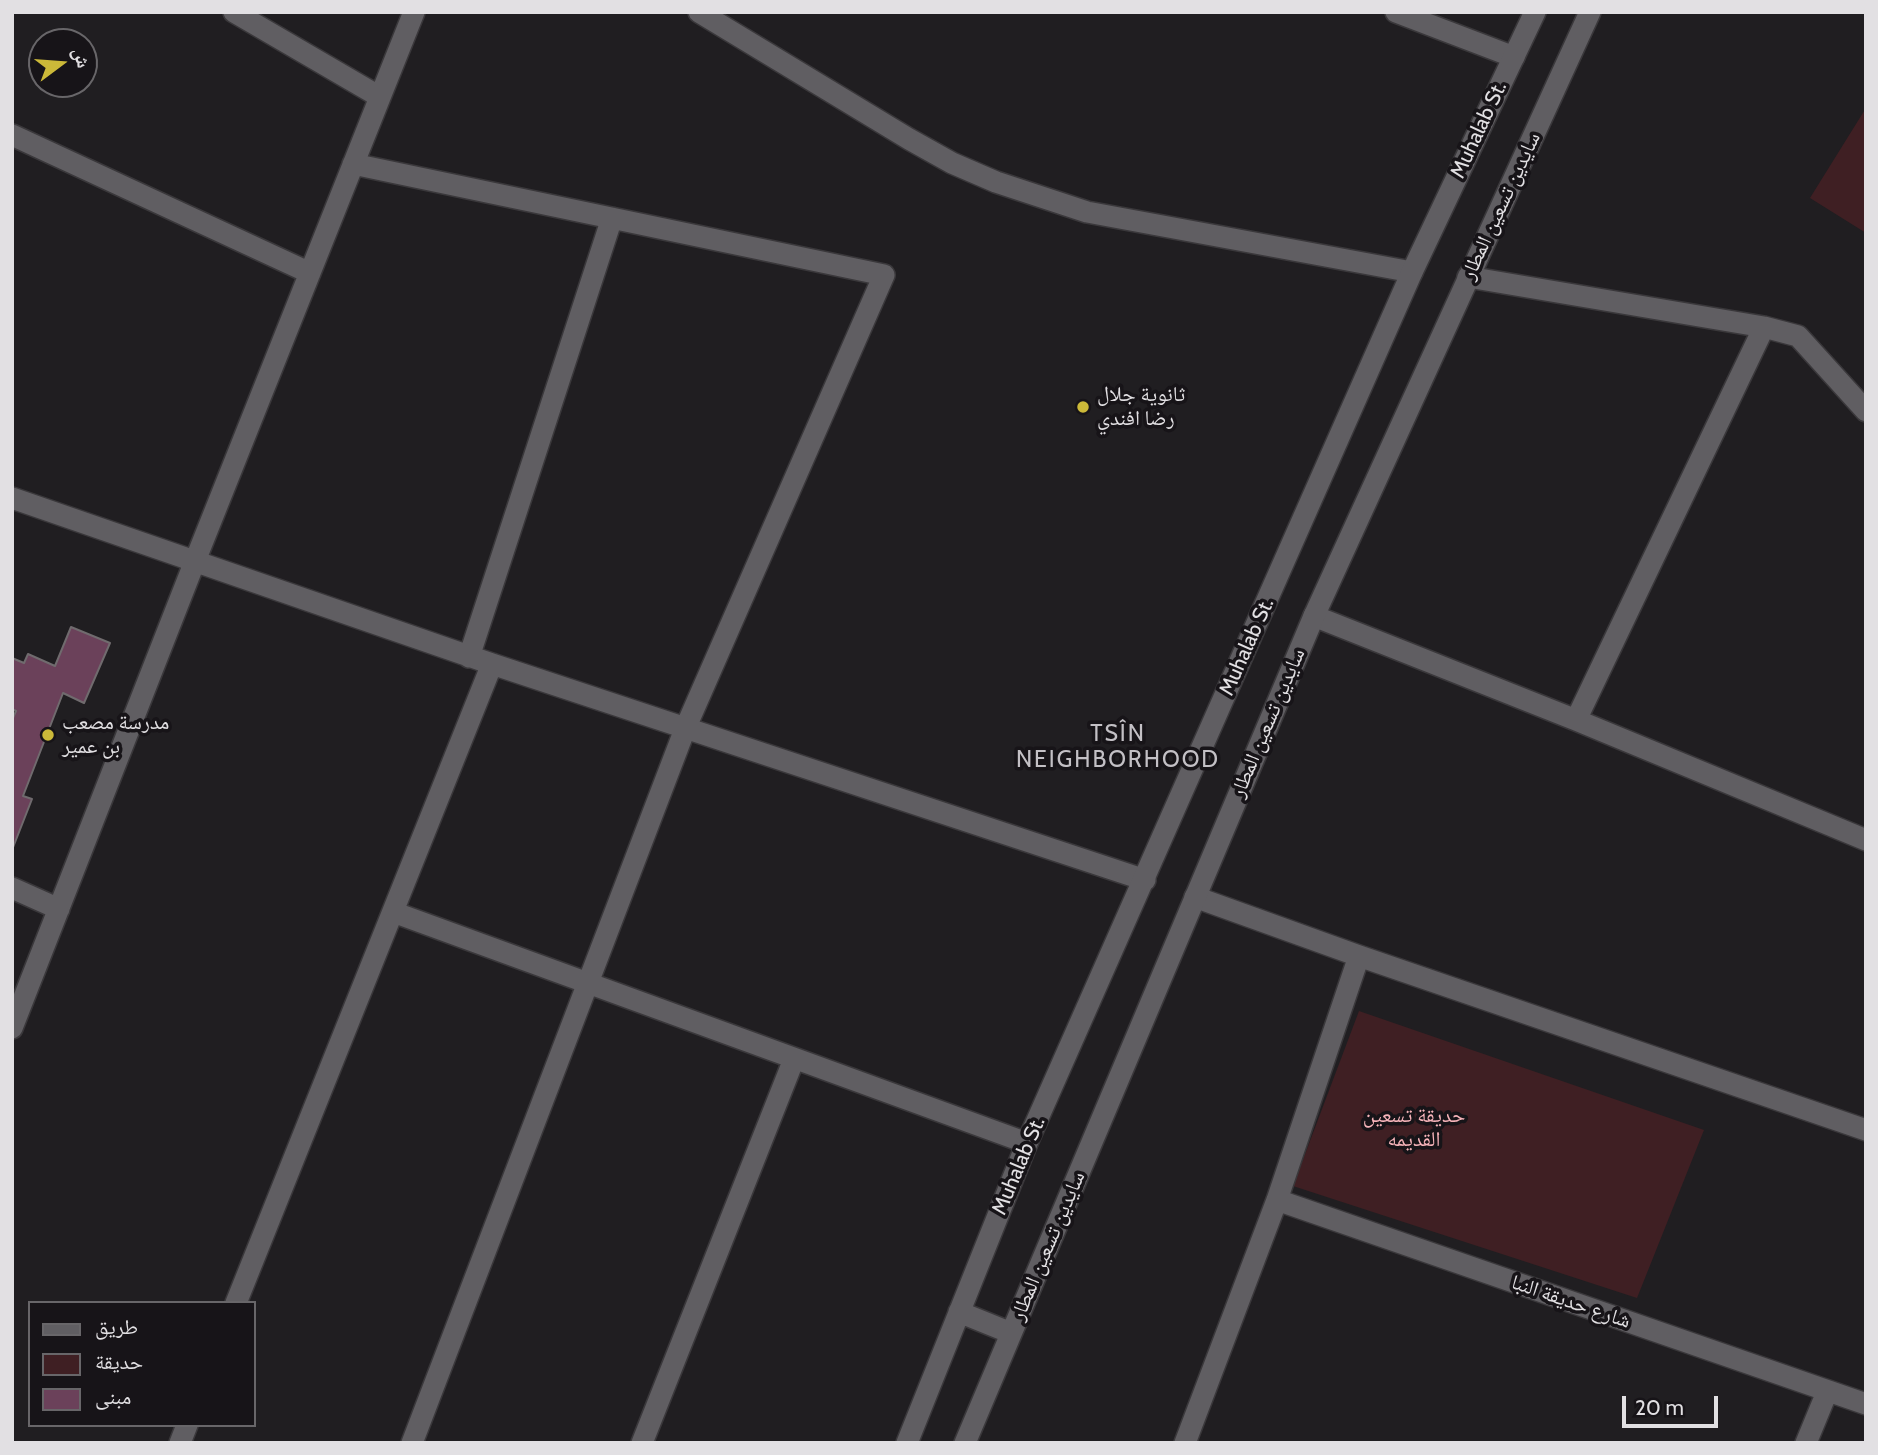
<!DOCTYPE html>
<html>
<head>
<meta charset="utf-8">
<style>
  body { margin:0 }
  #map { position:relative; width:1878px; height:1455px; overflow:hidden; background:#201e21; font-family:Cabin,"Noto Naskh Arabic",sans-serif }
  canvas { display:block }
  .frame { position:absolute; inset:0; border:14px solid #e2e0e3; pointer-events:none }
  .legend { position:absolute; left:28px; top:1301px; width:228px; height:126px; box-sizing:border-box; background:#171418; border:2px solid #686669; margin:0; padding:9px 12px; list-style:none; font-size:21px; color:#e2e0e3 }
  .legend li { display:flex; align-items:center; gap:14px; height:35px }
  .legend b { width:35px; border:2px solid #686669 }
  .north { position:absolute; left:28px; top:28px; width:70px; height:70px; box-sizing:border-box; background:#171418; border:2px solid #686669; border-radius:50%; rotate:74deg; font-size:19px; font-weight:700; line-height:28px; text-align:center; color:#e2e0e3 }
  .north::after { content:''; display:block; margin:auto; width:24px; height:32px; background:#ccb939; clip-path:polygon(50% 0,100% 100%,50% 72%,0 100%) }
  .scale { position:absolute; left:1622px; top:1396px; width:96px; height:32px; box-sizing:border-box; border:4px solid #e2e0e3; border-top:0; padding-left:9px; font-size:21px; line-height:24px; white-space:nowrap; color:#e2e0e3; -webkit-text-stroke:5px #171418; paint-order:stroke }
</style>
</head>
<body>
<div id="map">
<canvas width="1878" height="1455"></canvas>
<div class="frame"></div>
<ul class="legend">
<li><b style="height:9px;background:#605e62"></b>طريق</li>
<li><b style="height:19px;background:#3f1f23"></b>حديقة</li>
<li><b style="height:19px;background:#6b415a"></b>مبنى</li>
</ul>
<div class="north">ش</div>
<div class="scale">20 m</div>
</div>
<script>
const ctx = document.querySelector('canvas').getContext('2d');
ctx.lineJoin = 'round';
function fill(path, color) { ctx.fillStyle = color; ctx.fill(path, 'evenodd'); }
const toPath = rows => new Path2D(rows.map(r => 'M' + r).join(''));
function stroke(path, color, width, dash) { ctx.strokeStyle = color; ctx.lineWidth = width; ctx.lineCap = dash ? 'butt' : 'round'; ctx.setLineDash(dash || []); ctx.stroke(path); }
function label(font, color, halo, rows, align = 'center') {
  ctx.font = font + ' Cabin,"Noto Naskh Arabic",sans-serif'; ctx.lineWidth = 7; ctx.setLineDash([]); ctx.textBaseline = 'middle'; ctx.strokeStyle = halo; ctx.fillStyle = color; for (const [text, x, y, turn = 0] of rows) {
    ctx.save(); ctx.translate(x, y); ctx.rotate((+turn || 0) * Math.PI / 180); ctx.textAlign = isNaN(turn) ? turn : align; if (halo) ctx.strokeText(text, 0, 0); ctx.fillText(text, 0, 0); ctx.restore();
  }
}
const green = toPath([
  [1866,108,1866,233,1810,198],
  [1359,1011,1704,1130,1637,1298,1293,1186]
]);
const building = toPath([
  [71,627,110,643,84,703,63,693,23,796,32,799,12,850,12,720,16,711,12,709,12,658,24,663,28,654,55,666,71,627]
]);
const street = toPath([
  [234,12,380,97],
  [699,12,909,139,952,163,996,182,1087,212,1412,272],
  [1396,12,1514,57],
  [12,135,310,273],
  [353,164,884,275,685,729,412,1443],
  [1468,277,1764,327,1798,336,1866,411],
  [12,498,492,664,1145,880],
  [1314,616,1576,720,1866,840],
  [469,657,612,218],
  [1576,720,1764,327],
  [12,888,59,909],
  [1195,897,1359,956,1866,1130],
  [393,912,1027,1143],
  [12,1028,195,561,414,12],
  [1277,1200,1866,1404],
  [236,1303,492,664],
  [180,1443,187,1425],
  [642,1443,794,1059],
  [1185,1443,1277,1200,1359,956],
  [1806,1443,1827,1392]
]);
const secondary = toPath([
  [959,1312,1011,1333],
  [907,1443,1027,1143,1412,272,1535,12],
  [965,1443,1314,616,1590,12]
]);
const markers = [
  [1083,407,7,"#ccb939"],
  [48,735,7,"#ccb939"]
];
const streetNames = [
  ["Muhalab St.",1479,130,-65],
  ["سايدين تسعين المطار",1501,206,-65],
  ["Muhalab St.",1247,647,-66],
  ["سايدين تسعين المطار",1268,723,-67],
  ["Muhalab St.",1019,1166,-67],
  ["سايدين تسعين المطار",1048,1246,-67],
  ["شارع حديقة النبا",1571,1302,19]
];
const poiNames = [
  ["ثانوية جلال",1097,395],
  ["رضا افندي",1097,419],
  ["مدرسة مصعب",62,723],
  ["بن عمير",62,747]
];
const parkNames = [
  ["حديقة تسعين",1414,1116],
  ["القديمه",1414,1140]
];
const neighbourhoodNames = [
  ["TSÎN",1118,734],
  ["NEIGHBORHOOD",1118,760]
];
fill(green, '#3f1f23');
fill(building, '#6b415a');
stroke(building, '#706b6e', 2);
stroke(street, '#3a383b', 24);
stroke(secondary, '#3a383b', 24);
stroke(street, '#605e62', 21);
stroke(secondary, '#605e62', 21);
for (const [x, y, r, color] of markers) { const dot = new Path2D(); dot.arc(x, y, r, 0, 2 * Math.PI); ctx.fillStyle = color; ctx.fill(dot); stroke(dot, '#171418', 2.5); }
label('21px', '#e2e0e3', '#171418', streetNames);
label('21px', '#e2e0e3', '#171418', poiNames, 'left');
label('21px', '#f7b4ba', '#171418', parkNames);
ctx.letterSpacing = '2px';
label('23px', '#c3c0c5', '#171418', neighbourhoodNames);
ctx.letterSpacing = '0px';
</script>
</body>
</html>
